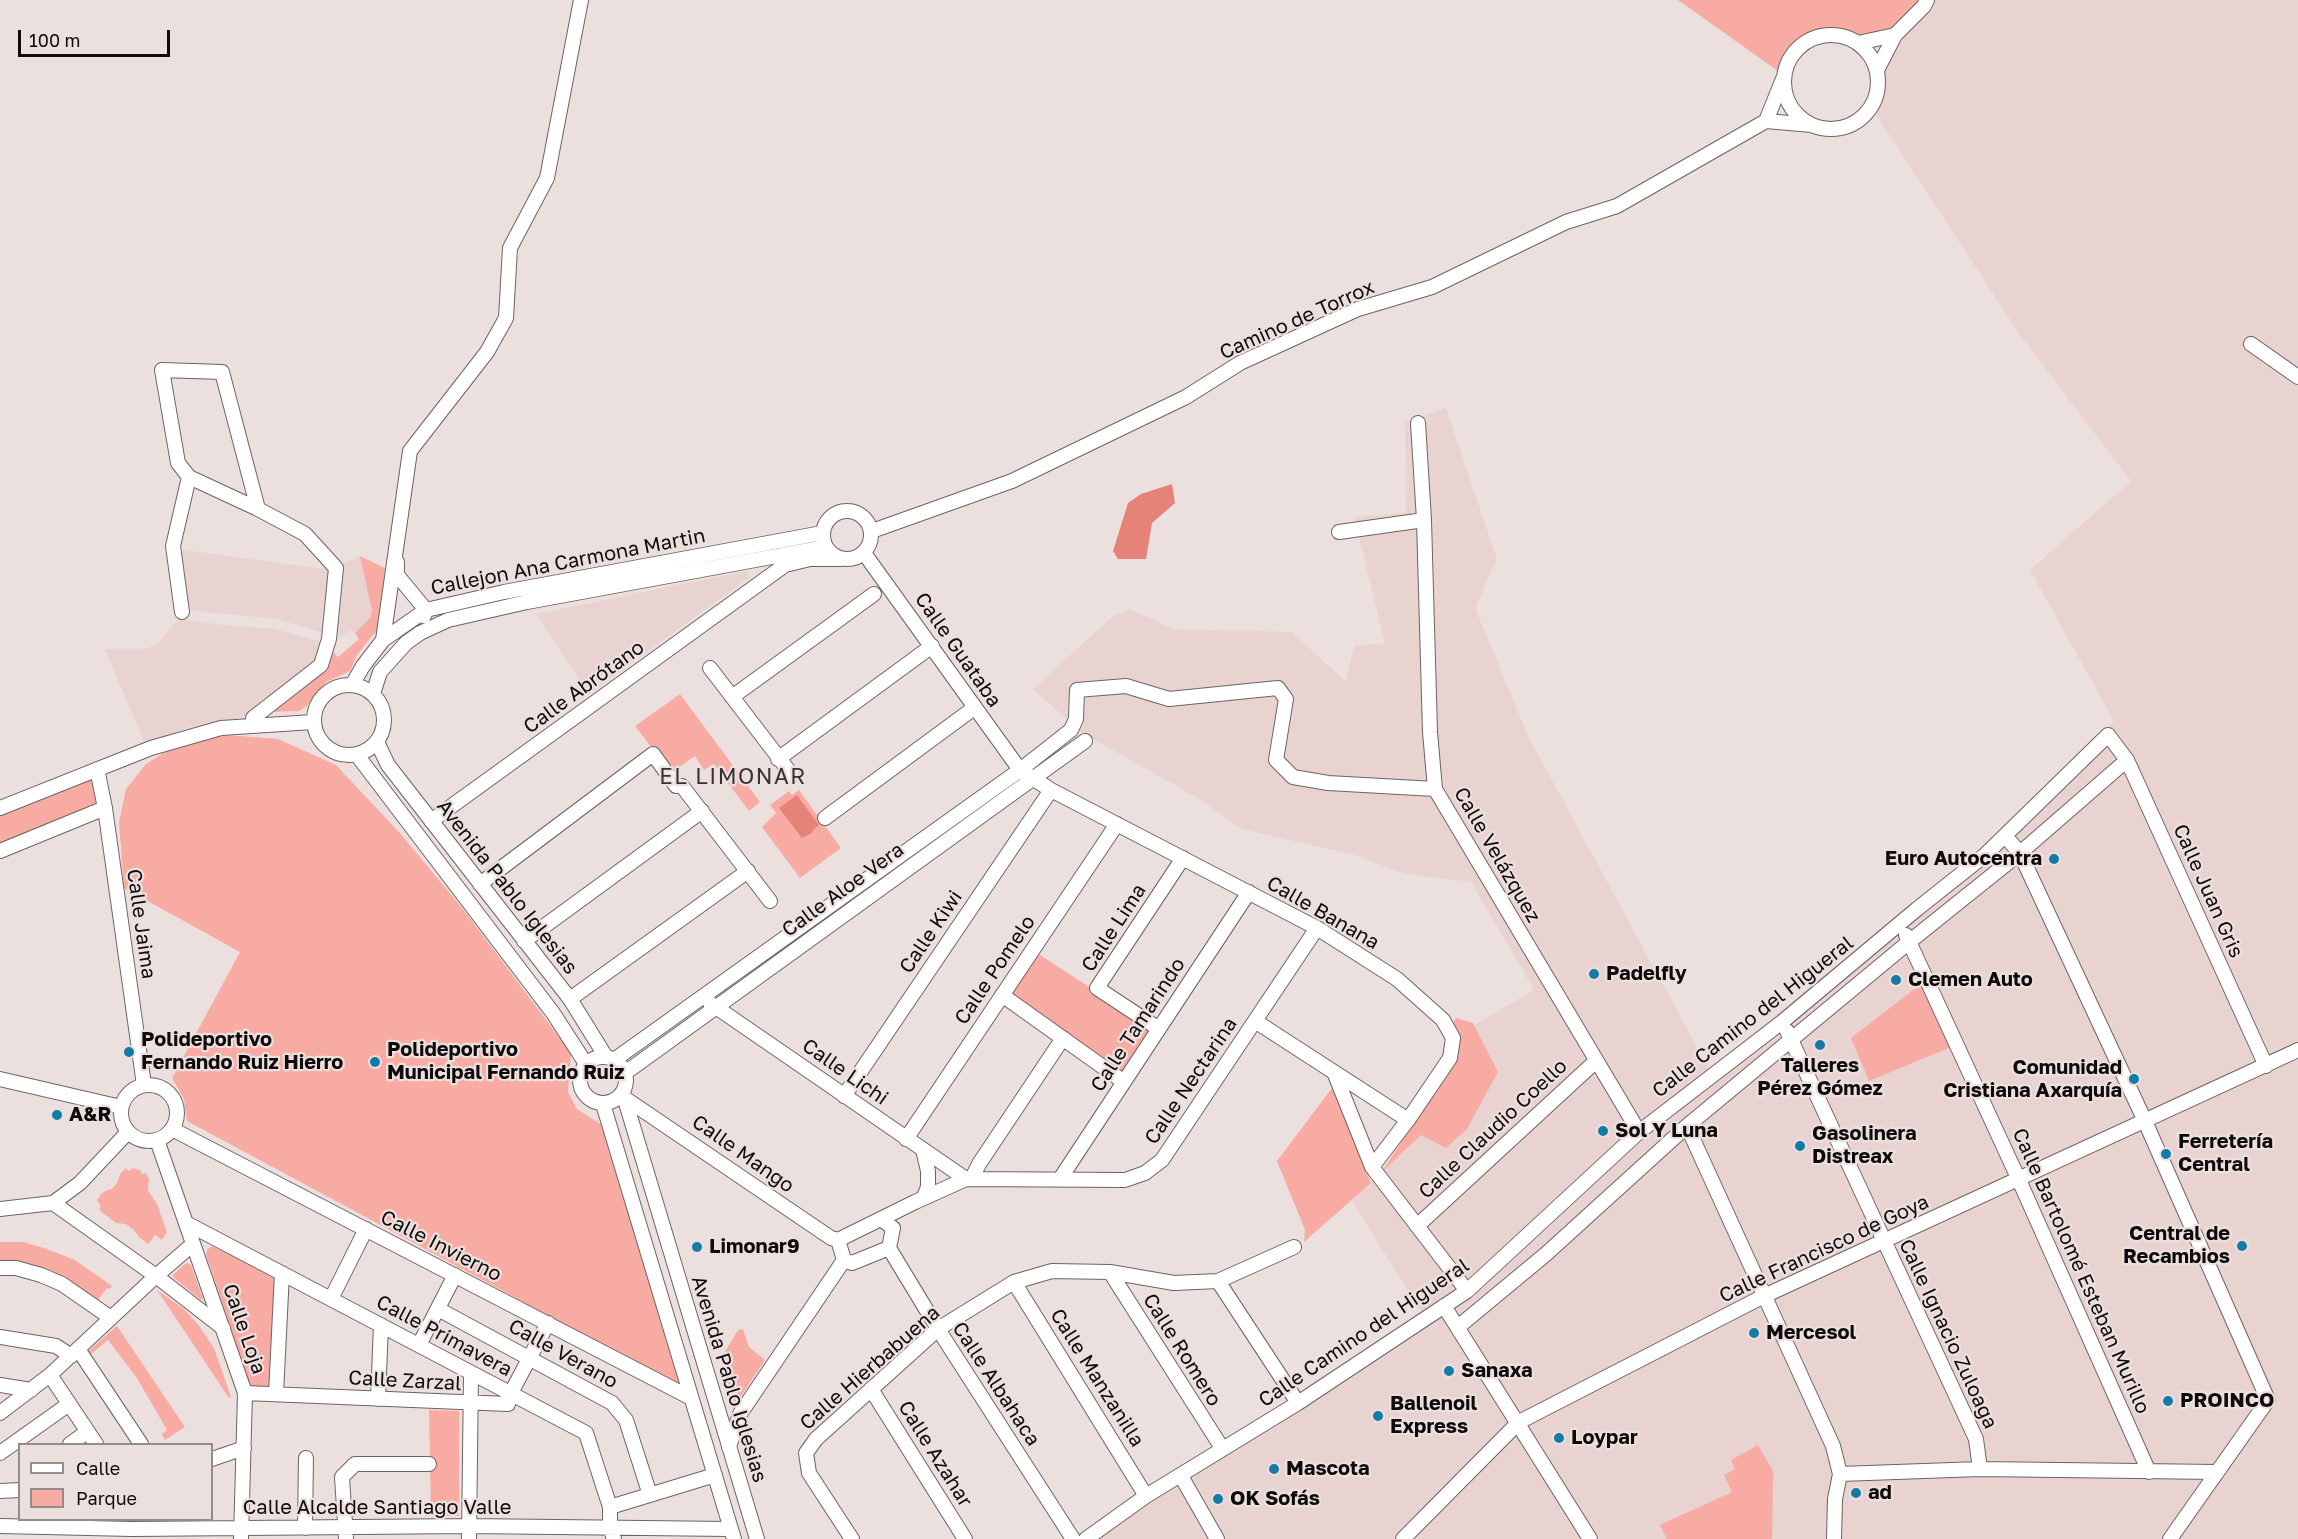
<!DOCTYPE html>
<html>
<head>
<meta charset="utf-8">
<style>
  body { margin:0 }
  #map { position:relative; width:2298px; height:1539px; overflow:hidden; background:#ece0df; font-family:"Golos Text",sans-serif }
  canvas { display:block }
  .legend { position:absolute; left:18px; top:1443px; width:195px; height:78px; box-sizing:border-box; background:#ece0df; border:2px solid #948b8a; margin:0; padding:8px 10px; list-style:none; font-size:18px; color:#0f0b0b }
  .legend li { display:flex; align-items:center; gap:12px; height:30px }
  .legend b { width:30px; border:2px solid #948b8a }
  .scale { position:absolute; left:18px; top:30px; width:152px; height:27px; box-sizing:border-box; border:3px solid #0f0b0b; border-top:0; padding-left:8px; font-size:18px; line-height:21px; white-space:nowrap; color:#0f0b0b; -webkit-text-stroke:4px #ece0df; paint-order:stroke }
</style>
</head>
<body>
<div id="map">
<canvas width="2298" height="1539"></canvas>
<ul class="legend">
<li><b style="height:8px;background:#fff"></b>Calle</li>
<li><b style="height:16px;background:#f8aba3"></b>Parque</li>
</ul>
<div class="scale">100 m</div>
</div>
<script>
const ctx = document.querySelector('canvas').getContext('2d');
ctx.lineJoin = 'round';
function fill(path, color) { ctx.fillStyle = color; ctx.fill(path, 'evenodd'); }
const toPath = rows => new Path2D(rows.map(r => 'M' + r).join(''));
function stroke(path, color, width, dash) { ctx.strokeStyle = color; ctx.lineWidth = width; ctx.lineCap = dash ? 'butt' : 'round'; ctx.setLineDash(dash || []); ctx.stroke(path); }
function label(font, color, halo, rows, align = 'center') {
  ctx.font = font + ' "Golos Text",sans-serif'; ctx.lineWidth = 4.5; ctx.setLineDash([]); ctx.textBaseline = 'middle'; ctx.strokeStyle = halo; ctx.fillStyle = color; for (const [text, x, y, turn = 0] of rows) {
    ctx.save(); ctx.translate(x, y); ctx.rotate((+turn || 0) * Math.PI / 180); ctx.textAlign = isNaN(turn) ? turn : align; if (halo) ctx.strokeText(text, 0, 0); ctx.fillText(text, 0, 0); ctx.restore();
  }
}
const built = toPath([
  [1936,0,2298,0,2298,1539,1097,1539,1166,1493,1294,1414,1427,1321,1352,1201,1421,1135,1498,1072,1474,1025,1534,990,1471,882,1406,874,1354,855,1242,829,1196,797,1081,732,1033,689,1111,618,1129,609,1174,629,1292,632,1346,682,1354,646,1385,643,1354,517,1406,513,1405,422,1446,408,1497,559,1475,608,1529,738,1709,1069,2000,833,2114,721,2030,570,2131,481,2020,335,1871,107,1878,83,1877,70,1895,35],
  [177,549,332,570,327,634,277,619,185,610],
  [360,556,372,611,370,618,355,633,352,630,339,637,337,628,343,575,342,564],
  [747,571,750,577,589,694,536,614],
  [179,619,239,627,271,628,326,643,319,662,241,718,190,727,145,744,105,649,145,649,156,645]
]);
const green = toPath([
  [1678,0,1920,0,1895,35,1858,43,1843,36,1827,35,1812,39,1798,48,1782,74],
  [360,556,385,568,377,630,357,655,350,671,326,682,307,706,299,711,269,712,329,666,333,652,338,657,359,639,355,633,370,618,372,611],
  [680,694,760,802,749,811,714,764,704,770,695,756,671,773,635,726],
  [225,735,278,739,336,765,399,832,463,909,571,1053,568,1092,577,1109,602,1125,681,1389,507,1293,187,1121,184,1099,172,1078,240,952,124,888,119,822,126,789,146,764,176,745],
  [95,771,102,806,0,848,0,811],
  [799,790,841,848,800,878,762,827,776,813,770,805,789,791,792,795],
  [1034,951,1155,1030,1123,1077,1006,995],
  [1921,984,1951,1047,1869,1081,1851,1038],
  [1456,1018,1473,1023,1498,1072,1467,1129,1446,1148,1421,1135,1381,1173,1458,1056,1459,1035,1452,1024],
  [1332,1088,1371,1183,1304,1242,1305,1230,1277,1161],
  [126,1168,129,1171,133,1168,140,1170,142,1174,146,1173,149,1179,148,1190,158,1206,167,1232,162,1240,155,1235,148,1244,139,1237,134,1230,126,1224,116,1223,99,1210,101,1206,97,1200,102,1193,110,1189,111,1190,117,1183,120,1174],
  [0,1242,23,1242,44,1248,75,1260,112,1286,109,1289,107,1288,96,1303,66,1282,0,1267],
  [212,1246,277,1278,273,1390,251,1389,206,1254,207,1250],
  [188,1263,191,1265,203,1299,201,1300,174,1278,173,1275,185,1264],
  [157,1290,184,1309,200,1327,214,1348,231,1397,229,1398],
  [117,1326,185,1427,165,1440,162,1434,167,1430,137,1378,108,1340,89,1356,86,1353],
  [743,1329,749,1347,765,1360,735,1405,720,1360,738,1330],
  [429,1410,459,1411,459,1516,431,1516],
  [1758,1445,1773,1471,1772,1539,1667,1539,1660,1525,1732,1492,1724,1475,1735,1469,1731,1460]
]);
const water = toPath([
  [1172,484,1175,503,1152,523,1146,559,1118,559,1113,551,1128,503,1141,494],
  [797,795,819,825,813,830,812,833,802,838,779,808]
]);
const minor = toPath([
  '1784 82a47 47 0 1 1 94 0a47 47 0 1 1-94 0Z',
  [1858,43,1895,35],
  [1877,70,1895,35,1924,6,1927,0],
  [1766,121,1783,79],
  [2251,344,2298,377],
  [162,370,222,372,258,509,189,477,178,463,162,370],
  [1418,423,1424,520,1430,732,1435,789,1639,1132],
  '823 535a24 24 0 1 1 48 0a24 24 0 1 1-48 0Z',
  [872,531,1012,481,1186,397,1240,363,1358,309,1432,287,1566,222,1617,206,1766,121,1812,125],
  [1339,532,1424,520],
  [864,553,1020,770,1051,790,1317,928,1397,979,1443,1020,1453,1038,1450,1058,1408,1120,1372,1167],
  [397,562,397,575,426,610,424,616],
  [182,612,173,546,189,477],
  [383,640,410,451,487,352,506,318,510,248,547,178,581,0],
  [710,668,792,775],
  '314 720a35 35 0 1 1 70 0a35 35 0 1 1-70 0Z',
  [352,685,363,666,383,640,426,610,504,592,822,533],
  [373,694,380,672,406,643,420,633,448,620,527,602,826,547],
  [732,697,874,594],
  [253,726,253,718,321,665,329,639,336,568,305,534,258,509],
  [377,742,388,765,570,999,606,1057],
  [357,755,553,1013,586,1064],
  [778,759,932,646],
  [97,769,105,808,144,1085],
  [0,808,151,748,221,728,313,722],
  [825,818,974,708],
  [431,821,785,565,810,559,841,559],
  [2005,836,2020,853,2144,1119,2268,1400,2170,1539],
  [0,851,105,808],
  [480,884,653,754,676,786,682,786,770,901],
  [1906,935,2019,1180,2149,1472],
  [524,941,702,811],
  [1002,995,1124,1082],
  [570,999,748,871],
  [710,1003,966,1179],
  [1255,1021,1408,1120],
  [1159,1029,1097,988,1183,858],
  [1787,1031,1976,1439,1980,1469],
  '580 1080a23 23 0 1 1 46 0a23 23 0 1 1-46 0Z',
  [614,1060,1020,770,1071,730,1076,719,1077,690,1126,686,1169,699,1278,688,1286,699,1276,760,1293,777,1328,783,1435,789],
  [1334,1072,1372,1167,1467,1291],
  [625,1073,1085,741],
  [0,1079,121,1107],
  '121 1113a28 28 0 1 1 56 0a28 28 0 1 1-56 0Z',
  [623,1093,757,1539],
  [844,1096,1051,790],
  [626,1099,831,1238,838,1240],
  [603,1104,734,1539],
  [1687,1126,1833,1446,1840,1474,1835,1499,1834,1539],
  [172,1129,691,1398],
  [906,1139,1117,824],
  [157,1140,245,1393,241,1539],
  [923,1150,928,1171,928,1187,924,1197],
  [972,1178,979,1164,1063,1038],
  [1060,1179,1249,892],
  [53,1203,80,1183,128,1132],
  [0,1209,53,1203,156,1276,223,1328],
  [881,1219,893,1228,889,1248,852,1263,844,1260,838,1240,915,1202,966,1179,1125,1180,1145,1173,1162,1160,1317,928],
  [186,1223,586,1433,610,1507,610,1527,614,1539],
  [1417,1226,1596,1061],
  [889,1248,938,1329,1073,1539],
  [0,1268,16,1268,41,1275,62,1284,111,1318],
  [1110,1272,1222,1448],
  [1218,1281,1298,1403],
  [1014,1282,1146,1496],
  [331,1299,366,1229],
  [1444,1306,1590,1539],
  [438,1309,612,1403,626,1420,650,1495],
  [1458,1327,1546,1254,1687,1126,1909,942,2020,853,2127,760],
  [0,1337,56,1346,71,1356],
  [419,1345,455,1275],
  [78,1349,141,1444],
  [50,1375,96,1444],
  [0,1385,31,1390],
  [871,1389,965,1539],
  [245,1393,508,1404,511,1393,548,1323],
  [276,1394,282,1273],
  [378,1399,381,1325],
  [0,1413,50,1375,156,1276,193,1244],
  [70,1444,87,1432],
  [729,1447,740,1414,844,1260],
  [0,1453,69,1404],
  [212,1459,244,1448],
  [1840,1474,1980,1469,2217,1472],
  [1181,1476,1217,1539],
  [0,1491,20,1490],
  [610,1507,715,1475],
  [0,1526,132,1529,468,1526,730,1529],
  [305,1528,306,1458],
  [346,1539,342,1477,355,1464,429,1464],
  [469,1539,471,1373],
  [852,1539,809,1473,806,1453,816,1439,938,1329,1014,1282,1052,1271,1110,1272,1174,1283,1218,1281,1294,1247],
  [1086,1539,1146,1496,1298,1403,1467,1291,1639,1132,1782,1022,1917,909,1985,855,2108,735,2127,760,2266,1066],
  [1403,1539,1519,1422,1764,1296,2298,1050]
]);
const markers = [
  [2054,859,6,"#167aa6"],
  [1594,974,6,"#167aa6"],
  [1896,980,6,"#167aa6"],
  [1820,1045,6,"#167aa6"],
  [129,1052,6,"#167aa6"],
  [375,1062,6,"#167aa6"],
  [2134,1079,6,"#167aa6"],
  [57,1115,6,"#167aa6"],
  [1603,1131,6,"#167aa6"],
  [1800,1146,6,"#167aa6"],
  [2166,1154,6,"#167aa6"],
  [2242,1246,6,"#167aa6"],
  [697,1247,6,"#167aa6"],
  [1754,1333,6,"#167aa6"],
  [1449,1371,6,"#167aa6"],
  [2168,1401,6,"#167aa6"],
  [1378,1416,6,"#167aa6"],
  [1559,1438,6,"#167aa6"],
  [1274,1469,6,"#167aa6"],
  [1856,1493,6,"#167aa6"],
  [1218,1499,6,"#167aa6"]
];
const streetNames = [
  ["Camino de Torrox",1297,320,-24],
  ["Callejon Ana Carmona Martin",568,562,-11],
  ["Calle Guataba",958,650,55],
  ["Calle Abrótano",584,687,-36],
  ["Calle Velázquez",1497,855,60],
  ["Avenida Pablo Iglesias",507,887,52],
  ["Calle Aloe Vera",843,890,-36],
  ["Calle Juan Gris",2208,891,66],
  ["Calle Banana",1323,913,30],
  ["Calle Jaima",141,924,82],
  ["Calle Lima",1114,928,-57],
  ["Calle Kiwi",931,932,-56],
  ["Calle Pomelo",995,970,-56],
  ["Calle Camino del Higueral",1753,1017,-38],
  ["Calle Tamarindo",1138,1025,-57],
  ["Calle Lichi",845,1072,35],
  ["Calle Nectarina",1191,1081,-56],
  ["Calle Claudio Coello",1493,1129,-43],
  ["Calle Mango",743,1154,35],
  ["Calle Invierno",441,1246,27],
  ["Calle Francisco de Goya",1824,1249,-25],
  ["Calle Bartolomé Esteban Murillo",2081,1271,66],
  ["Calle Loja",244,1329,71],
  ["Calle Camino del Higueral",1364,1333,-34],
  ["Calle Ignacio Zuloaga",1948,1334,65],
  ["Calle Primavera",444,1336,28],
  ["Calle Romero",1182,1350,58],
  ["Calle Verano",563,1354,29],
  ["Calle Hierbabuena",870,1368,-41],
  ["Calle Manzanilla",1097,1378,58],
  ["Avenida Pablo Iglesias",729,1379,73],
  ["Calle Zarzal",405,1381,3],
  ["Calle Albahaca",996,1384,57],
  ["Calle Azahar",935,1454,58],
  ["Calle Alcalde Santiago Valle",377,1508]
];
const poiNames = [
  ["Euro Autocentra",2042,859,"right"],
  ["Padelfly",1606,974],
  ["Clemen Auto",1908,980],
  ["Polideportivo",141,1040],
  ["Fernando Ruiz Hierro",141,1063],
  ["Polideportivo",387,1050],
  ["Municipal Fernando Ruiz",387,1073],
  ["Talleres",1820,1066,"center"],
  ["Pérez Gómez",1820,1089,"center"],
  ["Comunidad",2122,1068,"right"],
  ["Cristiana Axarquía",2122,1091,"right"],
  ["A&R",69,1115],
  ["Sol Y Luna",1615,1131],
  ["Gasolinera",1812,1134],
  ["Distreax",1812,1157],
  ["Ferretería",2178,1142],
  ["Central",2178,1165],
  ["Central de",2230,1234,"right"],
  ["Recambios",2230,1257,"right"],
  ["Limonar9",709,1247],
  ["Mercesol",1766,1333],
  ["Sanaxa",1461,1371],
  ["PROINCO",2180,1401],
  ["Ballenoil",1390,1404],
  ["Express",1390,1427],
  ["Loypar",1571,1438],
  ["Mascota",1286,1469],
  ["ad",1868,1493],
  ["OK Sofás",1230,1499]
];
const quarterNames = [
  ["EL LIMONAR",733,777]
];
fill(built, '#e8d3d0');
fill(green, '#f8aba3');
fill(water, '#e58379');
stroke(minor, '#6d6361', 16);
stroke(minor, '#fff', 14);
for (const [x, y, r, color] of markers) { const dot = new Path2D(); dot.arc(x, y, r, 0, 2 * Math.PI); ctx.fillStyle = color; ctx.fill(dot); stroke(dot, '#ece0df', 2); }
label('20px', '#0f0b0b', '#ece0df', streetNames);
label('bold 20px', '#0f0b0b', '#ece0df', poiNames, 'left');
ctx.letterSpacing = '1.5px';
label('22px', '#39302f', '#ece0df', quarterNames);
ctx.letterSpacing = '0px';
</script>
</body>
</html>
